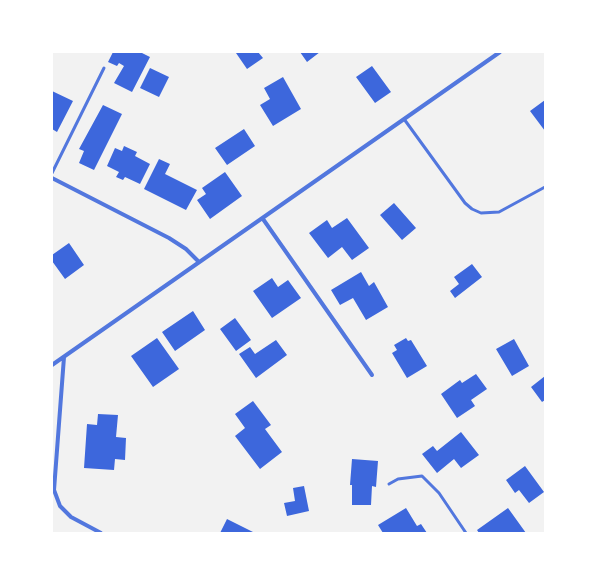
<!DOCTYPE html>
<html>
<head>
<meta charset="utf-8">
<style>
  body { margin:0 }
  #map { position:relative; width:597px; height:585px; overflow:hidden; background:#f2f2f2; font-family:Jost,sans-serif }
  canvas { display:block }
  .frame { position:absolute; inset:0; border:53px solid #fff; pointer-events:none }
</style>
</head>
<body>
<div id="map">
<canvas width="597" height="585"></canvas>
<div class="frame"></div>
</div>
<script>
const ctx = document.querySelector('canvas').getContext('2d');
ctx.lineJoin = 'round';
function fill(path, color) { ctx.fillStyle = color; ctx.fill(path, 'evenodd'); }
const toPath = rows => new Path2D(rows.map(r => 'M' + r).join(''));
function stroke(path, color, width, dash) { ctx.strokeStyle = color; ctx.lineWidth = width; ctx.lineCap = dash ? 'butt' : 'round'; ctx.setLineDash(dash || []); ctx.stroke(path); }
const building = toPath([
  [113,52,140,52,150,57,132,92,114,83,124,66,119,63,117,66,108,62],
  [237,52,258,52,263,58,247,69,236,53],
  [300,52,320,52,307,62],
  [372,66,391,92,375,103,356,77],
  [150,68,169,77,159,97,140,88],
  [283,77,301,109,273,126,260,105,270,99,264,88],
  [52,91,73,101,57,132,52,129],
  [545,100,545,131,530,111],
  [103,105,122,114,94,170,79,163,84,151,79,149],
  [244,129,255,146,227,165,215,148],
  [124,146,137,152,135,156,150,164,140,184,125,177,123,180,116,177,119,172,107,166,115,148,122,151],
  [159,159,170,164,165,174,197,190,186,210,144,189],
  [225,172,242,196,210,219,197,200,206,194,202,188],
  [394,203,416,228,402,240,380,215],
  [347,218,369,248,352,260,342,247,328,258,309,233,327,220,332,228],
  [69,243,84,265,65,279,52,261,52,255],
  [472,264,482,277,455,298,450,291,459,284,454,277],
  [361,272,369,286,374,282,388,307,366,320,353,298,340,305,331,290],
  [272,278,278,287,288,280,301,298,272,318,253,291],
  [193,311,205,330,175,351,162,332],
  [235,318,251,340,236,351,220,329],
  [157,338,179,369,153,387,131,356],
  [406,338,408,341,411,340,427,366,407,378,392,353,397,350,394,345],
  [514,339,529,366,512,376,496,349],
  [276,340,287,355,256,378,239,354,250,347,255,354],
  [476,374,487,389,471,400,475,406,457,418,441,394,460,380,462,383],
  [545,376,545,400,542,402,531,387],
  [253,401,271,425,265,429,282,452,260,469,235,436,245,428,235,414],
  [98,414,118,415,116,437,126,438,125,460,115,459,114,470,84,468,87,424,97,425],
  [461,432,479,455,461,468,454,459,437,473,422,454,433,446,437,451],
  [352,459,378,461,376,487,372,486,371,505,352,505,352,485,350,485],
  [525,466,544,492,529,503,519,490,515,493,506,480],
  [304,486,309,511,287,516,284,503,295,501,293,488],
  [406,508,417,526,421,524,427,533,383,533,378,525],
  [508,508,526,533,479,533,477,530],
  [227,519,255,533,220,533]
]);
const service = toPath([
  [404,119,465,203,472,209,481,213,499,212,545,187],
  [52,173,104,68],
  [389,484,398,479,422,476,439,493,466,533]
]);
const minor = toPath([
  [52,178,169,238,186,249,199,262],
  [263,219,372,375],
  [64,357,54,490,60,506,71,517,101,533],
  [52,365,500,52]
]);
fill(building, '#3d67dc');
stroke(service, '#5277de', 3);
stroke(minor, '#5277de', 4);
</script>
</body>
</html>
